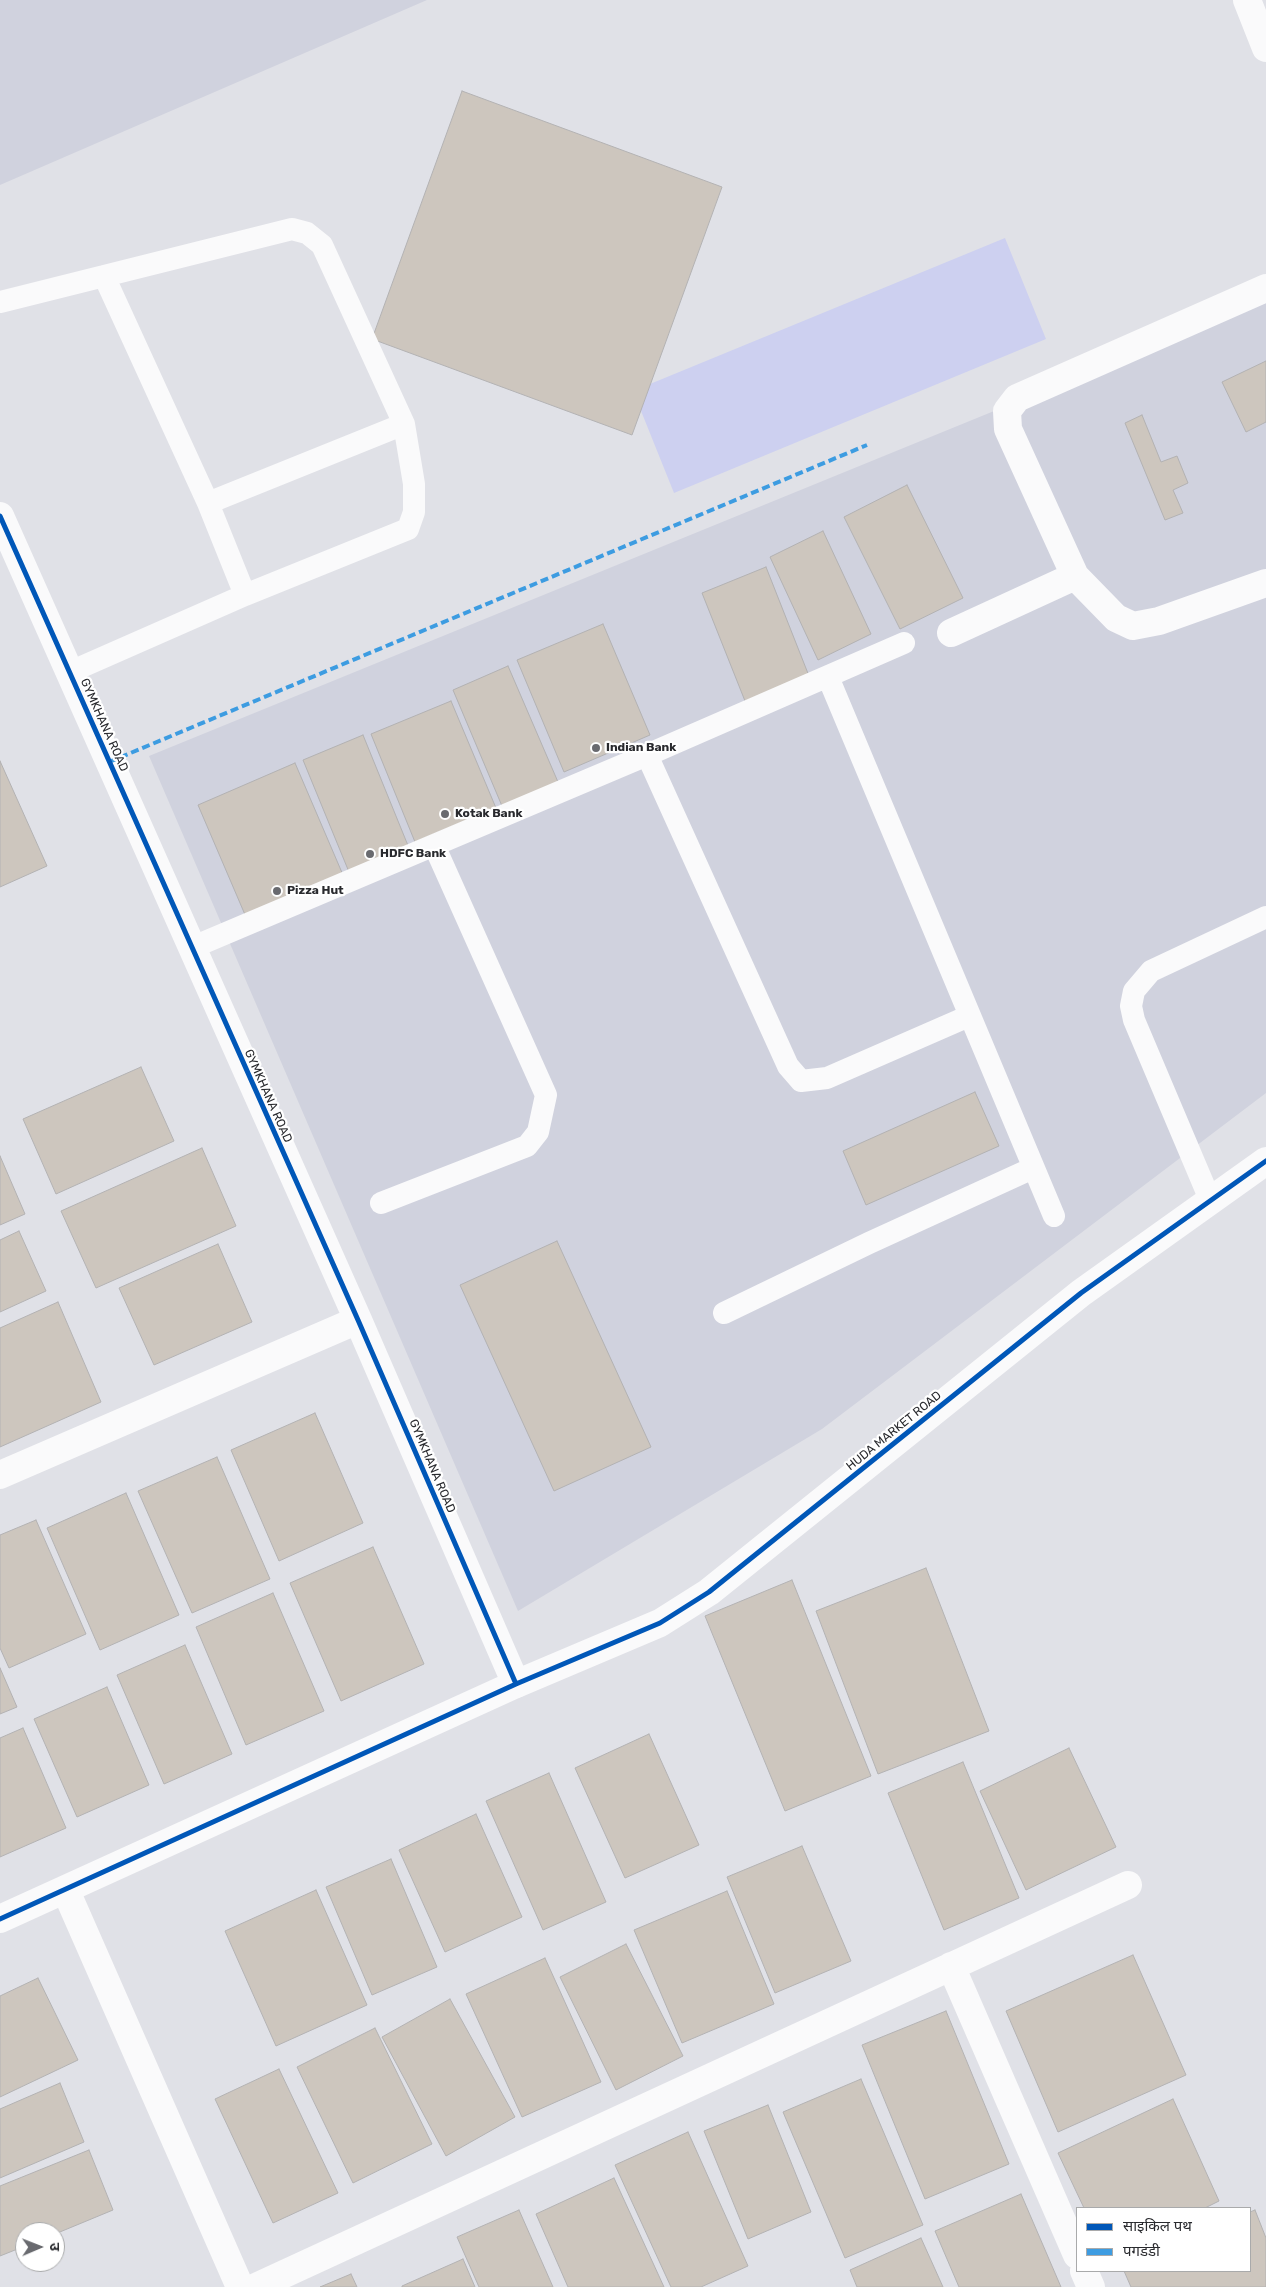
<!DOCTYPE html>
<html>
<head>
<meta charset="utf-8">
<style>
  body { margin:0 }
  #map { position:relative; width:1266px; height:2287px; overflow:hidden; background:#e0e1e7; font-family:Rubik,"Noto Sans Devanagari",sans-serif }
  canvas { display:block }
  .legend { position:absolute; left:1076px; top:2207px; width:175px; height:65px; box-sizing:border-box; background:#fff; border:1px solid #a9aaab; margin:0; padding:6px 9px; list-style:none; font-size:15px; color:#292a2e }
  .legend li { display:flex; align-items:center; gap:10px; height:25px }
  .legend b { width:25px; border:1px solid #a9aaab }
  .north { position:absolute; left:15px; top:2222px; width:50px; height:50px; box-sizing:border-box; background:#fff; border:1px solid #a9aaab; border-radius:50%; rotate:89deg; font-size:14px; font-weight:700; line-height:20px; text-align:center; color:#292a2e }
  .north::after { content:''; display:block; margin:auto; width:18px; height:22px; background:#696a6f; clip-path:polygon(50% 0,100% 100%,50% 72%,0 100%) }
</style>
</head>
<body>
<div id="map">
<canvas width="1266" height="2287"></canvas>
<ul class="legend">
<li><b style="height:6px;background:#0057b8"></b>साइकिल पथ</li>
<li><b style="height:6px;background:#3d9ce1"></b>पगडंडी</li>
</ul>
<div class="north">उ</div>
</div>
<script>
const ctx = document.querySelector('canvas').getContext('2d');
ctx.lineJoin = 'round';
function fill(path, color) { ctx.fillStyle = color; ctx.fill(path, 'evenodd'); }
const toPath = rows => new Path2D(rows.map(r => 'M' + r).join(''));
function stroke(path, color, width, dash) { ctx.strokeStyle = color; ctx.lineWidth = width; ctx.lineCap = dash ? 'butt' : 'round'; ctx.setLineDash(dash || []); ctx.stroke(path); }
function label(font, color, halo, rows, align = 'center') {
  ctx.font = font + ' Rubik,sans-serif'; ctx.lineWidth = 4.5; ctx.setLineDash([]); ctx.textBaseline = 'middle'; ctx.strokeStyle = halo; ctx.fillStyle = color; for (const [text, x, y, turn = 0] of rows) {
    ctx.save(); ctx.translate(x, y); ctx.rotate((+turn || 0) * Math.PI / 180); ctx.textAlign = isNaN(turn) ? turn : align; if (halo) ctx.strokeText(text, 0, 0); ctx.fillText(text, 0, 0); ctx.restore();
  }
}
const built = toPath([
  [0,0,427,0,0,185],
  [1266,300,1266,1093,822,1429,518,1611,149,756]
]);
const green = toPath([
  [1005,238,1046,339,674,493,633,391]
]);
const building = toPath([
  [462,91,722,187,632,435,372,339,462,91],
  [1266,361,1266,422,1246,432,1222,382,1266,361],
  [1142,415,1161,462,1177,456,1188,483,1173,490,1183,513,1165,520,1125,423,1142,415],
  [907,485,963,598,900,629,844,517,907,485],
  [823,531,871,634,818,660,770,557,823,531],
  [766,567,809,676,745,701,702,593,766,567],
  [603,624,650,735,564,772,517,660,603,624],
  [508,666,558,782,502,806,453,690,508,666],
  [451,701,496,808,415,842,371,734,451,701],
  [363,735,409,848,349,872,303,760,363,735],
  [0,761,47,866,0,887,0,761],
  [295,763,343,875,246,917,198,805,295,763],
  [141,1067,174,1141,56,1194,23,1119,141,1067],
  [975,1092,999,1146,866,1205,843,1151,975,1092],
  [202,1148,236,1226,96,1288,61,1211,202,1148],
  [0,1156,25,1214,0,1225,0,1156],
  [19,1231,46,1291,0,1312,0,1240,19,1231],
  [557,1241,651,1447,554,1491,460,1285,557,1241],
  [218,1244,252,1322,154,1365,119,1288,218,1244],
  [58,1302,101,1402,0,1447,0,1328,58,1302],
  [315,1413,363,1523,279,1561,231,1450,315,1413],
  [217,1457,270,1579,192,1613,138,1491,217,1457],
  [126,1493,179,1615,100,1650,47,1528,126,1493],
  [36,1520,86,1634,9,1668,0,1648,0,1535,36,1520],
  [373,1547,424,1664,341,1701,290,1583,373,1547],
  [926,1568,989,1731,878,1774,816,1611,926,1568],
  [792,1580,871,1776,785,1811,705,1616,792,1580],
  [273,1593,324,1711,246,1745,196,1627,273,1593],
  [185,1645,232,1754,164,1784,117,1675,185,1645],
  [0,1668,17,1707,0,1714,0,1668],
  [107,1687,149,1785,77,1817,34,1719,107,1687],
  [23,1728,66,1828,0,1857,0,1738,23,1728],
  [649,1734,699,1845,625,1878,575,1768,649,1734],
  [1069,1748,1116,1847,1026,1890,980,1791,1069,1748],
  [963,1762,1019,1898,944,1930,888,1793,963,1762],
  [549,1773,606,1902,543,1930,486,1801,549,1773],
  [476,1814,522,1917,445,1952,399,1850,476,1814],
  [802,1846,851,1961,775,1993,727,1877,802,1846],
  [391,1859,437,1967,372,1995,326,1887,391,1859],
  [316,1890,367,2005,276,2046,225,1931,316,1890],
  [727,1891,774,2004,682,2043,634,1930,727,1891],
  [626,1944,683,2056,616,2090,560,1977,626,1944],
  [1133,1955,1186,2075,1058,2132,1006,2011,1133,1955],
  [545,1958,601,2082,522,2117,466,1994,545,1958],
  [38,1978,78,2060,0,2097,0,1996,38,1978],
  [450,1999,515,2117,446,2156,382,2037,450,1999],
  [946,2011,1009,2164,925,2199,862,2045,946,2011],
  [375,2028,432,2144,353,2183,297,2067,375,2028],
  [279,2069,338,2193,273,2223,215,2099,279,2069],
  [861,2079,923,2225,845,2258,783,2112,861,2079],
  [60,2083,84,2142,0,2178,0,2109,60,2083],
  [1173,2099,1219,2201,1205,2208,1084,2208,1058,2153,1173,2099],
  [768,2105,811,2212,748,2239,704,2131,768,2105],
  [688,2132,748,2266,701,2287,671,2287,615,2165,688,2132],
  [89,2150,113,2210,55,2234,25,2232,25,2246,0,2256,0,2186,89,2150],
  [614,2178,664,2287,568,2287,536,2214,614,2178],
  [1021,2194,1061,2287,959,2287,935,2231,1021,2194],
  [519,2210,553,2287,479,2287,457,2237,519,2210],
  [1255,2210,1266,2238,1266,2287,1131,2287,1124,2271,1250,2271,1250,2212,1255,2210],
  [921,2238,943,2287,857,2287,850,2270,921,2238],
  [463,2259,475,2287,402,2287,402,2286,463,2259],
  [351,2274,357,2287,320,2287,351,2274]
]);
const lane = toPath([
  [104,276,208,503,404,424],
  [0,302,292,229,307,233,322,245,404,424,414,484,414,512,408,529,245,595,70,672],
  [208,503,245,595],
  [828,677,1054,1216],
  [647,755,788,1066,801,1081,827,1078,969,1016],
  [191,948,647,755,904,643],
  [1211,1202,1134,1020,1131,1006,1134,991,1151,971,1266,917],
  [381,1203,527,1146,538,1132,546,1095,434,845],
  [724,1313,869,1243,1033,1168]
]);
const street = toPath([
  [1247,0,1266,48],
  [1266,288,1017,398,1007,411,1008,429,1075,576,1116,618,1133,626,1159,621,1266,583],
  [0,516,358,1320,516,1684],
  [951,633,1075,576],
  [0,1475,358,1320],
  [66,1891,240,2287],
  [951,1966,1077,2255],
  [1084,2271,1091,2287],
  [256,2287,1128,1885]
]);
const secondary = toPath([
  [0,1919,516,1684,660,1623,709,1592,1081,1293,1266,1161]
]);
const quiet = toPath([
  [109,762,867,445]
]);
const cycleway = toPath([
  [0,516,358,1320,516,1684],
  [0,1919,516,1684,660,1623,709,1592,1081,1293,1266,1161]
]);
const markers = [
  [596,748,5,"#696a6f"],
  [445,814,5,"#696a6f"],
  [370,854,5,"#696a6f"],
  [277,891,5,"#696a6f"]
];
const streetNames = [
  ["GYMKHANA ROAD",104,725,66],
  ["GYMKHANA ROAD",268,1096,66],
  ["HUDA MARKET ROAD",894,1431,-39],
  ["GYMKHANA ROAD",432,1466,67]
];
const poiNames = [
  ["Indian Bank",606,748],
  ["Kotak Bank",455,814],
  ["HDFC Bank",380,854],
  ["Pizza Hut",287,891]
];
fill(built, '#d0d2de');
fill(green, '#cdd0f0');
fill(building, '#cdc6be');
stroke(building, '#b3b2b3', 1);
stroke(lane, '#fafafb', 22);
stroke(street, '#fafafb', 28);
stroke(secondary, '#fafafb', 28);
stroke(quiet, '#3d9ce1', 4, [8, 4]);
stroke(cycleway, '#0057b8', 5);
for (const [x, y, r, color] of markers) { const dot = new Path2D(); dot.arc(x, y, r, 0, 2 * Math.PI); ctx.fillStyle = color; ctx.fill(dot); stroke(dot, '#fff', 2); }
label('12px', '#292a2e', '#fff', streetNames);
label('bold 12px', '#292a2e', '#fff', poiNames, 'left');
</script>
</body>
</html>
